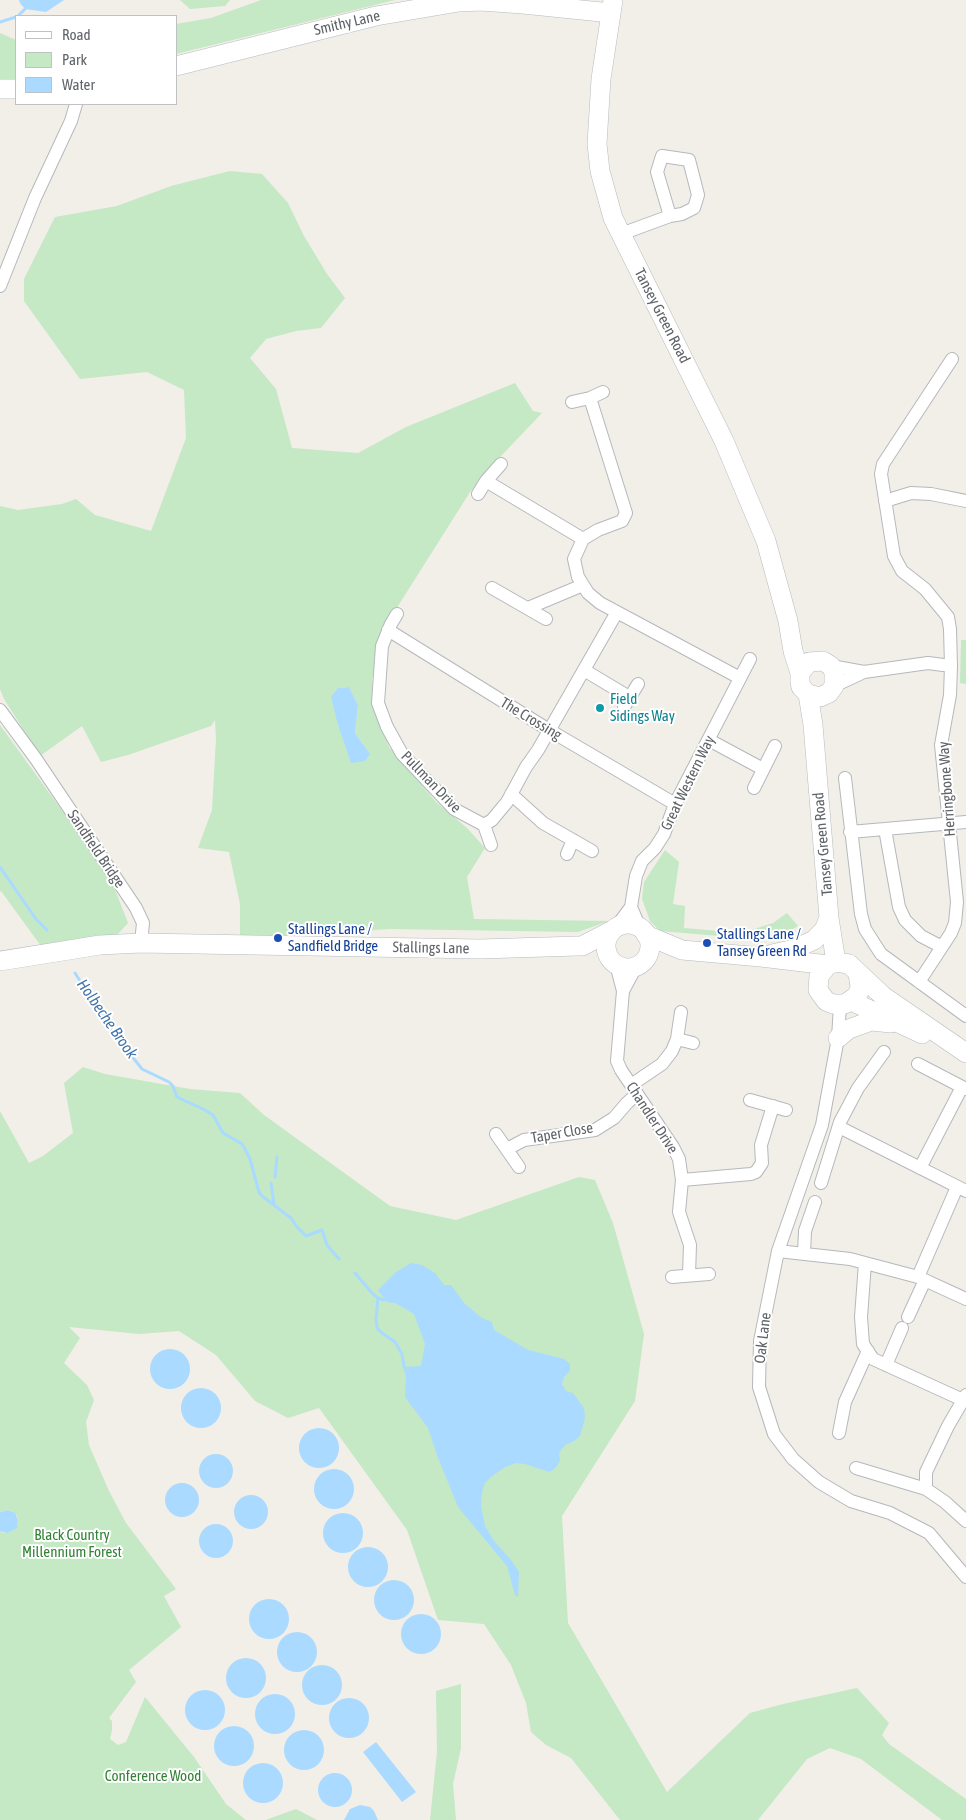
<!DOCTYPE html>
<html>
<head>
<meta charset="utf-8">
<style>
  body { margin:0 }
  #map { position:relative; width:966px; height:1820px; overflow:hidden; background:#f1efe8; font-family:"Asap Condensed",sans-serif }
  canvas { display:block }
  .legend { position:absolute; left:15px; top:15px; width:162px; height:90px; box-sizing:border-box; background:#fff; border:1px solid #bfc1c3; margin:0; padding:6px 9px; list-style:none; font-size:15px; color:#5f6368 }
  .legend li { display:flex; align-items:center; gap:10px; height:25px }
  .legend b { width:25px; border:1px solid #bfc1c3 }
</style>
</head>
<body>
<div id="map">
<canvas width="966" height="1820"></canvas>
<ul class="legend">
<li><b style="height:6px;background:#fff"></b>Road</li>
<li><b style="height:14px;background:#c5e8c5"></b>Park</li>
<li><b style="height:14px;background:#aadaff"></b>Water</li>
</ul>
</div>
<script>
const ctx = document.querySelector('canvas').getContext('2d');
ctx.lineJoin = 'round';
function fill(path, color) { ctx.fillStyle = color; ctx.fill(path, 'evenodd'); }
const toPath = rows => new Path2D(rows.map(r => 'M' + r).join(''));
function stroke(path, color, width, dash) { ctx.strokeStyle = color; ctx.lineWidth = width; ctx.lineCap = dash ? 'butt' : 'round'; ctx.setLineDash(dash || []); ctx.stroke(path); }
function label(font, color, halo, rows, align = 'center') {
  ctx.font = font + ' "Asap Condensed",sans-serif'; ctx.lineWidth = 4; ctx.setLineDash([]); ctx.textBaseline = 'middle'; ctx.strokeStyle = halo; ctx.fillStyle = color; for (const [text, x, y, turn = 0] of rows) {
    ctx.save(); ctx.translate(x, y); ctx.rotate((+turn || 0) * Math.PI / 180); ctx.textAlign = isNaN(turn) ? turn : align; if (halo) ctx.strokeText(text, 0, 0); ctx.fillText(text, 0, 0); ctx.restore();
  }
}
const green = toPath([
  [180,0,230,0,225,6,190,9],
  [261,0,395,0,176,54,176,24,211,18],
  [0,33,16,40,16,79,0,79],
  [230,171,262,174,288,203,304,236,327,274,345,298,321,328,296,331,266,339,250,358,276,389,292,448,358,453,406,427,515,383,533,411,542,413,501,456,470,492,398,606,382,638,372,679,373,705,389,747,436,802,467,828,485,848,467,877,474,919,609,921,578,932,391,929,240,938,240,904,229,852,198,848,212,810,216,739,215,720,211,726,128,755,101,762,82,726,40,756,4,699,0,689,0,506,18,510,62,504,76,499,95,515,151,531,186,438,184,390,147,372,80,379,24,301,24,279,55,217,117,206,171,186],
  [349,687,358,705,355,733,364,745,338,725,338,688],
  [961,640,966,640,966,684,960,683],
  [0,725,110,877,128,923,117,935,50,943,41,946,1,891,0,892],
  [665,850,679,862,673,904,685,906,684,928,742,933,773,923,787,913,798,926,778,937,744,938,660,931,650,921,642,899,644,882],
  [83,1067,105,1074,190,1089,240,1093,264,1115,390,1206,456,1220,579,1177,595,1180,613,1223,644,1334,635,1401,562,1516,568,1623,667,1792,750,1713,783,1704,857,1688,889,1723,882,1735,889,1744,966,1799,966,1820,942,1820,861,1759,830,1748,807,1759,758,1820,620,1820,571,1758,546,1745,531,1732,526,1703,511,1665,484,1624,438,1620,407,1530,319,1408,288,1418,255,1401,216,1355,179,1331,139,1334,69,1327,80,1338,64,1363,87,1385,94,1400,86,1422,89,1445,109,1491,126,1523,176,1589,164,1596,181,1627,129,1670,136,1682,109,1718,112,1721,112,1730,110,1739,118,1745,126,1742,145,1697,194,1757,226,1804,246,1820,0,1820,0,1531,4,1533,18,1524,18,1520,17,1516,11,1511,8,1510,0,1512,0,1111,29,1163,43,1156,73,1133,64,1083],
  [461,1684,461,1748,453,1784,456,1820,430,1820,437,1752,436,1691],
  [296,1809,317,1820,266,1820,271,1818]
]);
const water = toPath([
  [19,0,64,0,46,12,25,9,20,3],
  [349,687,358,705,355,733,370,754,365,761,351,763,338,725,331,697,338,688],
  [411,1263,422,1265,435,1273,444,1285,451,1285,464,1303,482,1318,492,1322,494,1330,528,1350,564,1359,570,1364,570,1371,564,1377,562,1384,566,1391,573,1393,584,1408,585,1418,580,1436,574,1441,565,1445,559,1453,560,1460,557,1466,553,1470,549,1472,525,1464,516,1463,505,1467,491,1477,485,1483,482,1492,481,1506,485,1526,494,1541,511,1560,519,1572,518,1597,515,1595,507,1566,458,1507,437,1455,428,1428,405,1397,406,1377,403,1367,421,1366,425,1344,414,1314,395,1303,387,1302,378,1290,396,1272],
  '150 1369a20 20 0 1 1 40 0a20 20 0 1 1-40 0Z',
  '181 1408a20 20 0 1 1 40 0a20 20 0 1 1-40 0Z',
  '299 1448a20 20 0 1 1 40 0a20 20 0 1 1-40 0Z',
  '199 1471a17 17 0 1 1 34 0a17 17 0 1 1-34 0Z',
  '314 1489a20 20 0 1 1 40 0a20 20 0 1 1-40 0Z',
  '165 1500a17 17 0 1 1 34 0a17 17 0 1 1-34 0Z',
  '234 1512a17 17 0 1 1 34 0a17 17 0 1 1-34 0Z',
  [8,1510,15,1513,18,1520,17,1528,7,1533,0,1531,0,1512],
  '323 1533a20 20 0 1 1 40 0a20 20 0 1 1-40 0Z',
  '199 1541a17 17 0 1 1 34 0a17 17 0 1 1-34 0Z',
  '348 1567a20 20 0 1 1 40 0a20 20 0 1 1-40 0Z',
  '374 1600a20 20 0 1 1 40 0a20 20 0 1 1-40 0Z',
  '249 1619a20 20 0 1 1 40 0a20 20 0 1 1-40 0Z',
  '401 1634a20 20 0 1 1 40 0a20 20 0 1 1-40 0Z',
  '277 1652a20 20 0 1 1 40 0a20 20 0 1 1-40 0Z',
  '226 1678a20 20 0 1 1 40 0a20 20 0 1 1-40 0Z',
  '302 1685a20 20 0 1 1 40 0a20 20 0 1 1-40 0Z',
  '185 1710a20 20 0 1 1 40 0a20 20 0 1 1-40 0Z',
  '255 1714a20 20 0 1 1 40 0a20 20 0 1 1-40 0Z',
  '329 1718a20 20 0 1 1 40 0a20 20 0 1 1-40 0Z',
  '214 1746a20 20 0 1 1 40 0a20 20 0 1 1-40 0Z',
  '284 1750a20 20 0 1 1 40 0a20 20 0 1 1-40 0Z',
  [376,1742,416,1792,402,1802,363,1752],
  '243 1783a20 20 0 1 1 40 0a20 20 0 1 1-40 0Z',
  '318 1790a17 17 0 1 1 34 0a17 17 0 1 1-34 0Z',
  [360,1805,370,1807,374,1811,378,1820,344,1820,350,1809]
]);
const stream = toPath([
  [18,16,25,9],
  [0,22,16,17],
  [0,867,36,919,47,930],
  [75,973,115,1035,142,1069,169,1082,173,1086,177,1097,205,1110,213,1115,223,1133,242,1144,245,1149,250,1159,259,1192,262,1196,291,1218,297,1227,306,1236,322,1230,327,1245,339,1259],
  [275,1177,277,1157],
  [271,1183,274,1204],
  [355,1273,372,1293,378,1298,384,1300],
  [378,1298,376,1319,377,1328,382,1333,395,1342,402,1354,404,1366]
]);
const street = toPath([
  [621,234,670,216,682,214,694,208,698,195,689,160,662,156,657,172,670,216],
  [0,286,35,198,71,121,76,104],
  [590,398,626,513,622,521,598,530,583,539,574,559,578,577,588,593,600,603,740,678],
  [572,402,590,398,603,392],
  [486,481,583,539],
  [478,494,486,481,501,464],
  [885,501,911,493,931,494,966,501],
  [492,588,546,619],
  [528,608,583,585],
  [397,614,391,624,382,646,378,703,387,727,402,754,454,809,484,825],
  [388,630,549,730,675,804],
  [831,666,864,672,928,663,951,666],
  [584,670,629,697],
  [834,686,864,672],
  [624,707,638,684],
  [0,710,36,759,136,908,143,923,141,943],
  [709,740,763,769],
  [845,778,861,914,865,929,881,954,966,1016],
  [754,788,775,746],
  [511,794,543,823,592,851],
  [484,825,492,820,507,802,526,767,538,750,617,612],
  [484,825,491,845],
  [885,829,899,907,905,920,921,936,942,947],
  [850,832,966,822],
  [567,854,573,840],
  [631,907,640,928],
  [616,927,631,907,636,876,642,861,655,848,664,834,675,804,750,659],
  [616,964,623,991,617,1061,621,1070,673,1147,679,1159,682,1180,679,1212,690,1245,689,1275],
  [919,982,951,933,955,923,957,902,941,745,950,695,951,666,950,629,948,617,925,589,902,571,894,556,881,474,883,464,952,359],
  [623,991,637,965],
  [840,1005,838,1038,822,1125,778,1251,760,1341,759,1387,774,1434,793,1459,819,1482,851,1501,890,1513,929,1533,966,1577],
  [677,1039,693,1043],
  [918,1064,966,1089],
  [631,1085,662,1064,672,1051,677,1039,681,1012],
  [750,1100,786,1110],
  [839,1127,966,1191],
  [496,1134,519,1167],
  [507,1149,524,1140,595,1130,614,1118,627,1103,637,1094],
  [920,1168,962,1087],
  [682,1180,751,1174,756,1172,762,1163,761,1145,773,1106],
  [821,1183,840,1122,858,1088,884,1052],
  [778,1251,850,1259,918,1277,966,1299],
  [804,1254,805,1231,815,1202],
  [865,1263,861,1317,863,1344,873,1359,963,1400],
  [672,1277,709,1274],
  [918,1277,957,1187],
  [908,1317,925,1280],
  [886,1365,902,1328],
  [966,1395,948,1426,926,1472,926,1489,945,1502,966,1521],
  [839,1433,845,1402,868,1351],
  [856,1468,926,1489]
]);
const secondary = toPath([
  [613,0,601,79,597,144,600,171,613,218,724,441,766,541,788,621,793,651,800,673,800,682,801,687,808,694,820,697,829,693,834,686,834,672,831,666,823,661,809,662,800,673],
  [176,66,376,16,459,2,481,1,523,4,611,13],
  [0,89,16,89],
  [808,694,813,725,829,918,836,962],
  '606 946a22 22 0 1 1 44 0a22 22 0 1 1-44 0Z',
  [646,935,682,950,761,957,828,965],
  [772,954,795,949,814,940,824,930,829,918],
  [0,961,100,945,141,943,480,949,578,946,582,946,611,931],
  [858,974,860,986,859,992,855,997,845,1004,833,1004,826,1001,818,990,819,976,828,965,836,962,849,964,883,996,966,1053],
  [851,1001,922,1034],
  [838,1038,849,1029,871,1021,891,1023]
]);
const markers = [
  [600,708,5,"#0f9aa8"],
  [278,938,5,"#1a4fb4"],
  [707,943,5,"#1a4fb4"]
];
const streetNames = [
  ["Smithy Lane",347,23,-13],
  ["Tansey Green Road",662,316,63],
  ["The Crossing",531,719,31],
  ["Pullman Drive",431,782,46],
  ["Great Western Way",688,783,-64],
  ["Herringbone Way",947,789,-94],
  ["Tansey Green Road",823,844,-95],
  ["Sandfield Bridge",96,849,56],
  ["Stallings Lane",431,948,1],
  ["Chandler Drive",652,1118,57],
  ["Taper Close",562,1133,-10],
  ["Oak Lane",763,1338,-83]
];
const cultureNames = [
  ["Field",610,699],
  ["Sidings Way",610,716]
];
const transitNames = [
  ["Stallings Lane /",288,929],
  ["Sandfield Bridge",288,946],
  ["Stallings Lane /",717,934],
  ["Tansey Green Rd",717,951]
];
const parkNames = [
  ["Black Country",72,1535],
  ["Millennium Forest",72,1552],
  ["Conference Wood",153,1776]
];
const waterNames = [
  ["Holbeche Brook",107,1019,55]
];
fill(green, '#c5e8c5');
fill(water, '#aadaff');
stroke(stream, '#aadaff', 3);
stroke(street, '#b5b8bc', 14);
stroke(secondary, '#b6babf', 20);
stroke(street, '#fff', 12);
stroke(secondary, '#fff', 19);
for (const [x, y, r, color] of markers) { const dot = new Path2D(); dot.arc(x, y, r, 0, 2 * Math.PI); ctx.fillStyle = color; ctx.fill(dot); stroke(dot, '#fff', 2); }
label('15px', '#5f6368', '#fff', streetNames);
label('15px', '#0d838f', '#fff', cultureNames, 'left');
label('15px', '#164399', '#fff', transitNames, 'left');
label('15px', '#348238', '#fff', parkNames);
label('italic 16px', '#4174aa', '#fff', waterNames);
</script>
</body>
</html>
